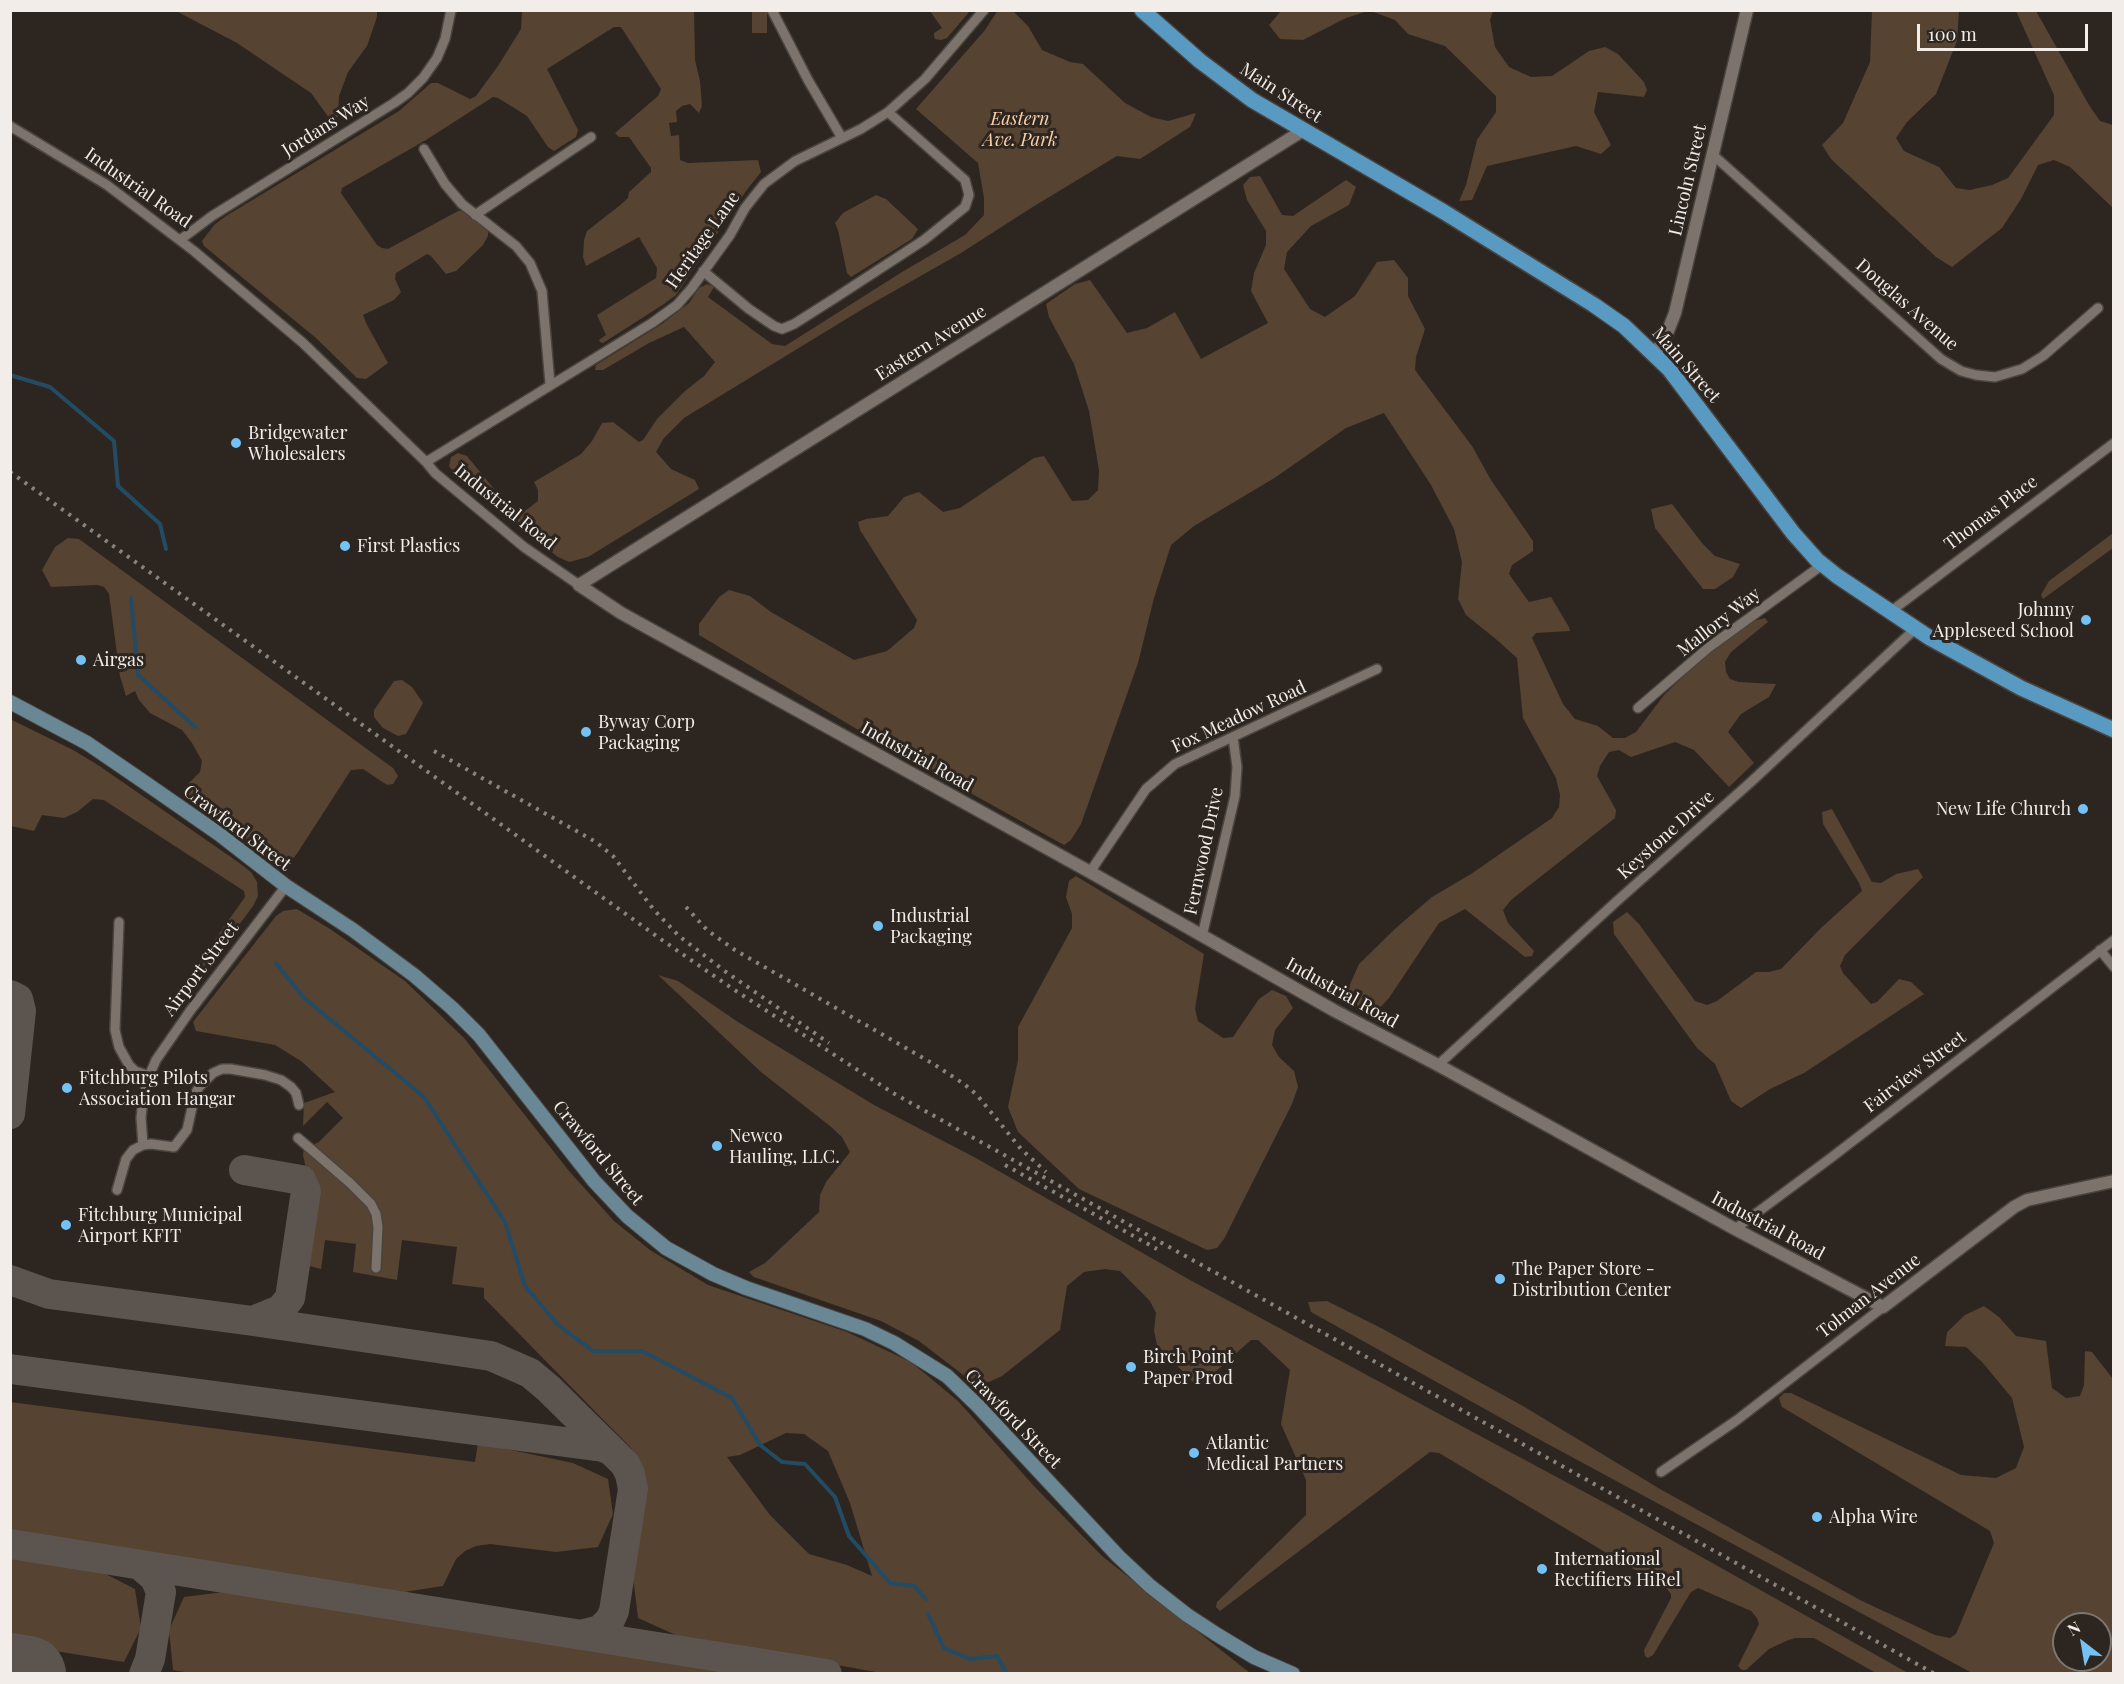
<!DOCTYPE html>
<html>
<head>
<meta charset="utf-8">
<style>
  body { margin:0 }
  #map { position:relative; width:2124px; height:1684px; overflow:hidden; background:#2d2620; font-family:"Playfair Display",serif }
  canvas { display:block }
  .frame { position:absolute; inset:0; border:12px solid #f2ede9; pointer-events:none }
  .north { position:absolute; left:2052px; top:1612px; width:60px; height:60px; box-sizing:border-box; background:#2d2620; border:2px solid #7c7670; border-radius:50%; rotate:329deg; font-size:16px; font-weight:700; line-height:24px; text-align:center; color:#f2ede9 }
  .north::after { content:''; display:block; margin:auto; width:21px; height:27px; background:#73c1f5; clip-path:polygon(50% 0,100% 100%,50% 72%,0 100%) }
  .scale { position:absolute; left:1917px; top:24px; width:171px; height:27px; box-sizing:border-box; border:3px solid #f2ede9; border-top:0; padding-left:8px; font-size:18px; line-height:21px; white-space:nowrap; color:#f2ede9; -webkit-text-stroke:4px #2d2620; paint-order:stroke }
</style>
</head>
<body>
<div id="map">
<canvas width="2124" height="1684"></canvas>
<div class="frame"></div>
<div class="north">N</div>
<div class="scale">100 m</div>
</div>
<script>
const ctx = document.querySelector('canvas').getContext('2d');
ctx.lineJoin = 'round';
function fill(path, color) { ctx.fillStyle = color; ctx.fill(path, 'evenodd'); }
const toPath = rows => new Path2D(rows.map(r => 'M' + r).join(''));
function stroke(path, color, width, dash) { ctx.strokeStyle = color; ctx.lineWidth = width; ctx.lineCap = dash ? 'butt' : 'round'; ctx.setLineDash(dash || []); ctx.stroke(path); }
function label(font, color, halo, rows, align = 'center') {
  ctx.font = font + ' "Playfair Display",serif'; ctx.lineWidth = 6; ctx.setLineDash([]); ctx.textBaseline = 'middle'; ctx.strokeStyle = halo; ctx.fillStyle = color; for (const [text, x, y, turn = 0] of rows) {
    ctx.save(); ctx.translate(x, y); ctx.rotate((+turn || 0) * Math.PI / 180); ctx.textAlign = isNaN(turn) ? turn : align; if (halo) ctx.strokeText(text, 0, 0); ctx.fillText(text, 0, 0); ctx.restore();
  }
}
const green = toPath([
  [377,10,377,17,367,46,348,72,339,96,338,116,332,122,311,93,237,43,176,11],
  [998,10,1013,11,1028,26,1042,50,1070,62,1083,64,1125,103,1151,117,1168,121,1196,113,1190,127,1140,159,1117,156,1031,208,961,253,866,307,684,418,664,438,656,452,671,469,695,480,699,489,588,557,569,562,558,557,460,481,449,466,451,457,458,453,467,456,517,517,538,501,538,490,534,482,581,454,592,441,602,423,613,422,639,442,643,440,657,419,685,391,704,376,715,362,684,327,649,343,603,370,595,370,596,365,662,324,689,303,699,288,707,284,714,287,708,297,772,344,785,346,902,272,965,235,984,215,984,198,978,163,916,109,985,30],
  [522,11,694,11,695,60,700,81,702,106,699,113,690,104,682,106,676,111,677,122,669,123,671,136,679,135,680,160,688,163,758,160,761,172,746,191,676,295,664,304,603,343,600,342,599,340,606,335,597,315,656,278,657,268,639,237,586,266,583,257,584,240,587,231,619,206,628,198,629,192,651,172,651,168,629,137,619,137,615,133,658,96,661,89,621,27,614,27,547,69,578,130,576,137,554,151,548,147,527,116,498,98,493,97,426,140,342,188,341,193,377,245,382,248,388,249,458,211,464,211,488,230,488,236,483,245,456,271,446,274,431,256,427,254,396,273,395,279,401,292,394,300,363,315,366,323,388,363,366,379,357,378,316,338,204,246,202,241,214,225,226,216,399,111,431,83,438,83,470,99,476,96,498,66,521,29],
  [752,11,767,11,767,33,752,33],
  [930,11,970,11,947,38,941,40,935,39,934,36,934,33,942,28],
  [1281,11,1281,10,1368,11,1346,18,1303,40,1280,39,1269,25],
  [1371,11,1493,11,1490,20,1495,47,1509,67,1531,77,1552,76,1589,51,1605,47,1618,54,1644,82,1647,90,1644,97,1598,92,1594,112,1611,145,1601,154,1576,146,1487,166,1472,200,1459,201,1466,185,1477,140,1496,112,1496,96,1445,46,1408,34,1395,20],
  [1872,11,1959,11,1957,41,1936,94,1907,122,1896,138,1904,151,1939,167,1956,188,1970,190,1992,185,2008,178,2054,115,2054,95,2016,11,2036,11,2089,105,2100,121,2113,125,2113,208,2070,167,2054,160,2038,165,2021,199,2002,228,1952,267,1936,257,1831,159,1822,145,1843,123,1870,62],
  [1260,176,1282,215,1293,216,1346,180,1356,187,1349,205,1311,226,1287,252,1284,269,1310,309,1325,317,1355,296,1377,262,1394,260,1408,278,1408,296,1425,329,1416,357,1415,370,1472,446,1491,480,1533,541,1533,551,1512,565,1509,574,1529,602,1551,597,1569,627,1570,631,1536,633,1532,638,1563,704,1575,719,1598,726,1613,738,1625,738,1636,732,1664,695,1704,657,1753,621,1765,618,1768,622,1731,652,1725,662,1726,672,1730,679,1739,682,1776,684,1769,697,1741,714,1728,732,1754,763,1729,787,1694,750,1675,742,1631,757,1619,750,1609,752,1600,766,1597,776,1616,810,1615,818,1511,900,1503,910,1508,923,1534,951,1532,956,1525,957,1465,909,1439,923,1389,998,1374,1014,1363,1012,1350,1005,1348,989,1359,964,1397,927,1432,897,1471,874,1552,818,1559,807,1560,795,1556,778,1523,718,1517,658,1497,640,1466,615,1458,599,1462,562,1454,529,1431,485,1384,413,1346,428,1276,477,1194,526,1171,545,1154,598,1138,663,1081,824,1071,840,1064,845,875,740,699,635,699,624,719,597,729,590,750,596,771,612,854,660,887,651,914,628,917,620,860,530,858,522,866,519,888,516,904,497,919,492,943,512,960,508,1034,458,1044,456,1072,501,1088,500,1098,490,1099,470,1089,411,1074,364,1049,317,1046,304,1075,284,1090,280,1127,333,1147,328,1175,312,1201,359,1268,323,1251,291,1254,273,1266,245,1266,231,1247,200,1243,185,1250,177],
  [876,195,886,199,918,229,912,239,851,277,847,273,838,230,835,223,843,213],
  [1672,504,1702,543,1715,556,1740,564,1733,577,1715,589,1703,589,1655,528,1651,509],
  [2113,533,2113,548,2043,599,2041,595,2049,581],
  [68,538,79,539,393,768,398,776,393,784,387,785,363,769,351,770,298,852,290,863,283,864,184,797,184,788,200,772,202,761,192,743,182,730,150,713,139,700,135,691,126,696,120,676,109,594,104,587,97,585,51,587,42,570,55,547],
  [402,680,412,687,423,703,406,734,398,736,383,728,374,717,374,710,394,681],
  [10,719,73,750,98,765,238,862,251,872,257,882,258,896,253,906,186,996,181,1000,177,998,179,990,245,897,244,891,104,800,93,799,77,812,64,818,42,815,34,831,11,826],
  [1832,809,1872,882,1881,883,1896,874,1918,869,1923,877,1845,955,1840,966,1843,973,1871,1004,1877,1002,1899,979,1911,982,1924,994,1804,1073,1770,1089,1741,1108,1731,1101,1715,1064,1697,1048,1614,934,1613,922,1627,912,1639,924,1695,1001,1707,1005,1717,1001,1756,972,1769,972,1781,969,1822,927,1862,891,1859,883,1823,824,1822,812],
  [1076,876,1204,954,1195,1009,1198,1021,1223,1038,1233,1037,1259,999,1272,990,1286,996,1293,1008,1275,1030,1272,1045,1279,1057,1294,1071,1298,1087,1292,1104,1224,1239,1217,1248,1207,1250,1079,1189,1018,1132,1008,1107,1018,1060,1018,1027,1072,928,1072,914,1066,897,1069,881],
  [297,909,330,929,405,981,464,1038,569,1171,614,1221,650,1250,708,1285,847,1332,911,1362,958,1401,1033,1485,1102,1556,1250,1673,881,1673,678,1636,638,1618,633,1577,644,1487,644,1473,640,1461,631,1448,484,1298,484,1288,452,1284,457,1247,402,1240,397,1280,353,1272,356,1244,325,1240,321,1269,302,1264,312,1197,303,1155,304,1149,319,1142,343,1118,327,1102,303,1126,304,1103,335,1092,301,1061,275,1045,196,1031,193,1022,276,916,283,911],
  [786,1433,804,1434,828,1451,850,1503,872,1576,847,1565,809,1554,770,1515,727,1457,740,1455],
  [658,975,678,981,738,1022,874,1105,974,1157,1190,1280,1618,1510,1908,1673,1876,1673,1814,1638,1795,1638,1786,1641,1769,1649,1746,1670,1742,1670,1738,1666,1759,1624,1757,1618,1751,1611,1698,1588,1691,1592,1653,1655,1648,1658,1645,1656,1644,1650,1671,1598,1671,1594,1667,1589,1439,1453,1430,1452,1220,1611,1216,1607,1217,1602,1306,1515,1306,1480,1281,1424,1290,1370,1258,1340,1251,1340,1204,1382,1193,1382,1157,1345,1154,1331,1156,1313,1150,1301,1120,1271,1105,1269,1084,1272,1067,1286,1060,1330,1002,1376,989,1382,971,1381,919,1341,881,1321,754,1277,749,1272,765,1263,819,1212,820,1195,826,1182,850,1152,842,1137,830,1126,761,1072],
  [1327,1301,1381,1328,1523,1406,1660,1489,1860,1600,1935,1635,1950,1638,1956,1634,1994,1543,1990,1531,1782,1407,1779,1398,1784,1393,1791,1393,1961,1475,1996,1478,2016,1468,2024,1447,2012,1398,1982,1362,1966,1347,1945,1346,1947,1332,1965,1315,1984,1306,1999,1317,2016,1336,2046,1341,2052,1388,2066,1398,2080,1396,2084,1385,2085,1351,2092,1352,2113,1379,2113,1673,1972,1673,1544,1442,1311,1312,1308,1302],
  [2064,1624,2100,1624,2100,1660,2064,1660],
  [10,1402,475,1462,478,1443,573,1463,608,1479,613,1514,598,1547,556,1552,490,1544,476,1546,465,1551,456,1559,443,1586,404,1592,296,1580,11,1535],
  [11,1554,100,1571,135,1589,141,1628,124,1662,11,1644],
  [224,1592,313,1602,402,1615,757,1673,196,1674,173,1670,169,1630,184,1597]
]);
const stream = toPath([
  [10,375,50,387,114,441,118,486,160,524,166,549],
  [131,598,138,675,195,727],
  [276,963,303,997,424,1097,505,1222,525,1286,558,1325,593,1351,642,1351,732,1398,760,1445,782,1462,805,1464,835,1497,849,1536,890,1583,914,1586,926,1599],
  [928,1614,944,1648,970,1659,997,1656,1007,1674]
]);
const taxiway = toPath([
  [10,995,18,999,21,1011,10,1114],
  [244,1170,301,1180,306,1191,290,1298,280,1310,253,1321],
  [10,1280,49,1294,253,1321,491,1356,530,1373,549,1389,625,1464,630,1474,633,1489,614,1611,610,1620,600,1630,580,1635],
  [10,1369,603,1447,610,1450],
  [10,1544,827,1674],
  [140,1565,155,1578,161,1592,150,1659,144,1674]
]);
const runway = toPath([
  [10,1671,28,1674]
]);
const minor = toPath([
  [772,10,808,80,842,138],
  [10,126,107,185,194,251,303,343,426,462,435,473,524,547,579,585],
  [424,149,445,184,462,204,516,246,530,263,542,291,550,384],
  [1712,154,1941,359,1961,371,1976,375,1995,377,2022,369,2043,356,2098,308],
  [475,215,591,137],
  [180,240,212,216,394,103,408,93,423,78,437,58,445,39,451,10],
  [703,271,749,309,774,326,782,329,794,324,835,298,924,240,965,207,969,195,965,180,888,112],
  [426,462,652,323,677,305,691,289,730,235,745,208,764,184,795,161,861,129,888,112,925,79,984,10],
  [1890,612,2114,443],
  [1638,708,1708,648,1822,565],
  [1090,872,1146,789,1175,764,1377,669],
  [119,922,115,1030,119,1047,129,1065,135,1071,149,1076],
  [1202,936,1235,796,1237,767,1233,737],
  [2100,950,2114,967],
  [1438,1065,1617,901,1752,781,1915,629],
  [298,1138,350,1183,371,1204,376,1214,378,1227,376,1268],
  [143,1145,141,1118,143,1099,149,1076,156,1060,190,1011,286,886],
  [117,1190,126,1159,133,1150,143,1145,151,1144,174,1147,187,1130,195,1094,199,1087,213,1073,222,1069,231,1069,265,1075,281,1080,291,1087,296,1093,299,1105],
  [1735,1229,1832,1157,2114,940],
  [1661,1472,1737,1420,1883,1307]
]);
const tertiary = toPath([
  [1302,131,579,585,621,613,1090,872,1335,1011,1438,1065,1735,1229,1883,1307,2014,1207,2027,1200,2114,1181],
  [1655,354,1666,336,1675,313,1747,10]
]);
const secondary = toPath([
  [10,702,87,743,147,784,219,834,286,886,353,930,415,976,452,1008,479,1035,594,1181,627,1216,666,1248,713,1274,746,1288,865,1329,894,1343,947,1376,978,1406,1118,1556,1150,1586,1187,1615,1216,1634,1254,1657,1293,1674]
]);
const primary = toPath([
  [1142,10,1200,61,1252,100,1444,212,1594,305,1624,326,1669,369,1793,533,1817,560,1837,576,1930,638,2021,688,2114,730]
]);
const rail = toPath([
  [10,472,662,940,733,989,893,1093,1935,1674],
  [434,751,596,842,613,856,654,910,679,936,726,972,829,1043],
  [686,907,707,930,735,950,932,1063,964,1084,977,1095,1021,1149,1046,1172],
  [1005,1165,1157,1249]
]);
const markers = [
  [236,443,6,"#73c1f5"],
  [345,546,6,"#73c1f5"],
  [2086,620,6,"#73c1f5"],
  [81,660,6,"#73c1f5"],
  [586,732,6,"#73c1f5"],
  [2083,809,6,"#73c1f5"],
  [878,926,6,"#73c1f5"],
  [67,1088,6,"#73c1f5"],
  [717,1146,6,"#73c1f5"],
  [66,1225,6,"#73c1f5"],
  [1500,1279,6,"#73c1f5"],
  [1131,1367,6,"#73c1f5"],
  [1194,1453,6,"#73c1f5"],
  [1817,1517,6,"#73c1f5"],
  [1542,1569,6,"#73c1f5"]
];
const streetNames = [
  ["Main Street",1281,93,33],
  ["Jordans Way",326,126,-32],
  ["Lincoln Street",1688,180,-77],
  ["Industrial Road",138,188,35],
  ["Heritage Lane",703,240,-55],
  ["Douglas Avenue",1907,305,41],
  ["Eastern Avenue",931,343,-32],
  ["Main Street",1686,365,49],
  ["Industrial Road",505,507,39],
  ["Thomas Place",1991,513,-37],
  ["Mallory Way",1719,622,-38],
  ["Fox Meadow Road",1239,717,-25],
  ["Industrial Road",917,757,29],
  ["Crawford Street",237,828,37],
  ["Keystone Drive",1666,835,-42],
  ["Fernwood Drive",1204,851,-78],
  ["Airport Street",201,969,-53],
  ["Industrial Road",1342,993,29],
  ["Fairview Street",1915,1072,-37],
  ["Crawford Street",598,1153,50],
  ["Industrial Road",1768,1226,28],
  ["Tolman Avenue",1869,1296,-38],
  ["Crawford Street",1013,1419,46]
];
const parkNames = [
  ["Eastern",1020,119],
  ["Ave. Park",1020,140]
];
const poiNames = [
  ["Bridgewater",248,433],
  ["Wholesalers",248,454],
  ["First Plastics",357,546],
  ["Johnny",2074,610,"right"],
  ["Appleseed School",2074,631,"right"],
  ["Airgas",93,660],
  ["Byway Corp",598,722],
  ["Packaging",598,743],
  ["New Life Church",2071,809,"right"],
  ["Industrial",890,916],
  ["Packaging",890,937],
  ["Fitchburg Pilots",79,1078],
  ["Association Hangar",79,1099],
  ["Newco",729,1136],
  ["Hauling, LLC.",729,1157],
  ["Fitchburg Municipal",78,1215],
  ["Airport KFIT",78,1236],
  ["The Paper Store -",1512,1269],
  ["Distribution Center",1512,1290],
  ["Birch Point",1143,1357],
  ["Paper Prod",1143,1378],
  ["Atlantic",1206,1443],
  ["Medical Partners",1206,1464],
  ["Alpha Wire",1829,1517],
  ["International",1554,1559],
  ["Rectifiers HiRel",1554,1580]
];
fill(green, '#564331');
stroke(stream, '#244b64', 4);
stroke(taxiway, '#5b544f', 30);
stroke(runway, '#5b544f', 76);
stroke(minor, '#4a443f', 12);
stroke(tertiary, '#4a443f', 15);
stroke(secondary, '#4a443f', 16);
stroke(primary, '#4a443f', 18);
stroke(minor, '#7c746c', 9);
stroke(tertiary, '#7c746c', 12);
stroke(secondary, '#6a8796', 14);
stroke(primary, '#589ac1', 15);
stroke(rail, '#89837e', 4, [3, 6]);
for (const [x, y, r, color] of markers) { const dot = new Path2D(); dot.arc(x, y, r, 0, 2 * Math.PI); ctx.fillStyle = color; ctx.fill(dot); stroke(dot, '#2d2620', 2); }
label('18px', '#f2ede9', '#2d2620', streetNames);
label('italic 18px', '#fdd1a8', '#2d2620', parkNames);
label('18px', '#f2ede9', '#2d2620', poiNames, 'left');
</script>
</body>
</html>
